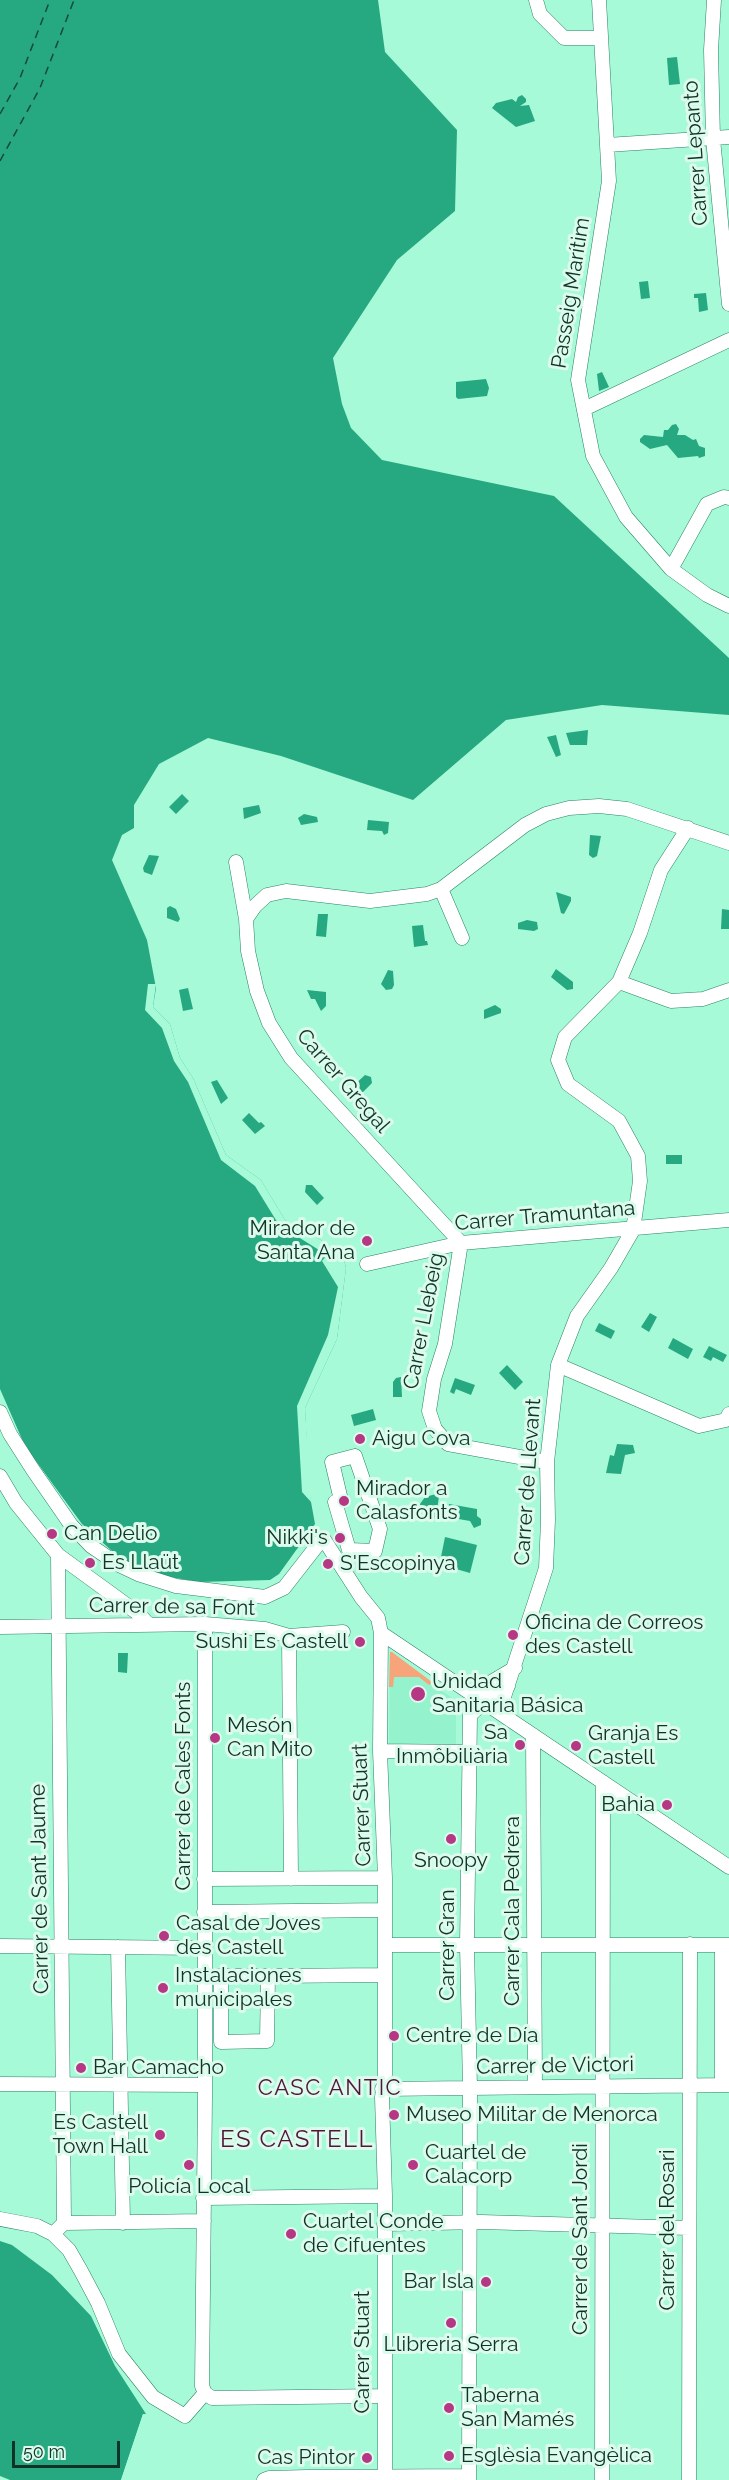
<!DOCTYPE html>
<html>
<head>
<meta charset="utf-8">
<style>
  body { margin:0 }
  #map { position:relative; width:729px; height:2480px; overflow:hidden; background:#a6fad8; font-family:Raleway,sans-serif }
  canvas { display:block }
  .scale { position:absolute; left:12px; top:2441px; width:108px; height:27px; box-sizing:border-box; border:3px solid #0f3327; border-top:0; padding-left:8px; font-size:18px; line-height:21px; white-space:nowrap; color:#0f3327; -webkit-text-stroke:4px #dcfbed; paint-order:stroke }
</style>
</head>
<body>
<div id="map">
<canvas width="729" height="2480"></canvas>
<div class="scale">50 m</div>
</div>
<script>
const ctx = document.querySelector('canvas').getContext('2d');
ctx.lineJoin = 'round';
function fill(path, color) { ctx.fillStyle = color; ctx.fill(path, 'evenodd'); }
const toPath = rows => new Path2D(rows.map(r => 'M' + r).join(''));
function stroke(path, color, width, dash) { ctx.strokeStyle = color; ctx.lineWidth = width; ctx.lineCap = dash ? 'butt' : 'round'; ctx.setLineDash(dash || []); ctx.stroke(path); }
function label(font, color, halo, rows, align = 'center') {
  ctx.font = font + ' Raleway,sans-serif'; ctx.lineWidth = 6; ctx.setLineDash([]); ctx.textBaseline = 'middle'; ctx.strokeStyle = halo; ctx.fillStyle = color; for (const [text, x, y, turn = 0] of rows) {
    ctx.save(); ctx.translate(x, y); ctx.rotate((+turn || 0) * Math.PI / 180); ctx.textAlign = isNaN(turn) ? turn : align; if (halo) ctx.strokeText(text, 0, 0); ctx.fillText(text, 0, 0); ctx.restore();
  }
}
const built = toPath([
  [390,1652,456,1701,456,1748,389,1746]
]);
const green = toPath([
  [390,1652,392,1652,432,1682,429,1685,419,1677,394,1677,393,1687,389,1687]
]);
const water = toPath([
  [0,0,378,0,385,52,457,130,455,211,397,260,333,358,342,404,351,428,382,460,554,496,729,658,729,715,602,705,506,720,413,800,281,756,208,738,159,764,134,805,134,828,122,835,112,860,147,940,156,988,153,1007,170,1024,180,1058,193,1078,226,1155,261,1180,285,1220,321,1240,329,1251,344,1260,346,1268,337,1339,305,1408,309,1491,315,1524,279,1574,270,1580,199,1582,158,1575,121,1559,82,1524,25,1446,0,1389],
  [677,57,680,84,669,85,667,58],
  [522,95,526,99,526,102,520,106,529,105,535,121,516,127,492,108,496,103,512,99,516,102,518,97],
  [648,281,650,298,641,299,639,282],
  [706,293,708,310,699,312,698,298,694,298,694,294],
  [602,372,609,387,599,391,597,374],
  [486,379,489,388,487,396,458,399,456,397,456,382],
  [676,424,679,429,677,435,685,435,693,440,696,439,699,446,705,448,705,456,699,458,698,456,678,458,667,445,650,449,640,442,640,439,644,435,663,437,664,430,668,430,672,425],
  [588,730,587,745,570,745,566,733],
  [556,735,561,755,556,757,547,737],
  [182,794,189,801,176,814,169,807],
  [259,805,261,813,244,819,243,808],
  [304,814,317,817,318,822,301,825,298,818],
  [368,820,389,822,388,833,384,835,382,831,367,830],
  [590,835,601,836,597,856,593,858,589,855],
  [149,855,159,856,152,875,144,872,143,868],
  [556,892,571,897,571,901,564,914,561,913],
  [170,906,176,909,180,919,178,922,167,918,167,908],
  [722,909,729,910,729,929,721,929],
  [318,914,328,914,326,937,316,936],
  [527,920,537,922,538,929,534,931,518,929,518,923],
  [423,925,425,941,427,941,428,945,414,947,412,926],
  [556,969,573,982,573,989,567,990,551,977],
  [388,970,393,971,394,985,392,989,386,990,381,984],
  [188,988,193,1009,183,1011,179,990],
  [307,990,326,992,326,1006,321,1011,315,999,311,999],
  [495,1005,501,1009,501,1013,484,1019,484,1010],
  [365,1075,371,1077,372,1083,358,1097,350,1089],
  [217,1080,228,1098,221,1104,211,1082],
  [249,1113,259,1123,261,1122,265,1126,255,1134,242,1120],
  [666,1155,682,1155,682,1164,666,1164],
  [306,1185,312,1185,324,1198,317,1205,305,1192],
  [650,1313,657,1317,649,1332,641,1327],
  [599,1323,615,1331,611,1339,595,1331],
  [673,1338,693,1349,688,1359,668,1348],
  [709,1346,727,1355,723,1362,713,1357,711,1361,703,1357],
  [507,1365,523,1382,515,1390,499,1373],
  [401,1377,402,1397,393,1397,393,1382,396,1378],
  [455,1378,475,1385,471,1395,456,1389,454,1394,450,1392],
  [373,1409,376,1420,354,1426,351,1415],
  [617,1444,633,1445,635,1453,625,1455,621,1474,606,1473,610,1455,614,1456],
  [436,1494,439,1496,436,1518,433,1519,422,1511,420,1504,425,1497],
  [449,1504,477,1509,477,1516,481,1519,481,1525,474,1528,470,1521,447,1517],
  [445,1537,477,1545,470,1573,456,1569,457,1561,441,1557],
  [118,1653,128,1653,127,1673,118,1672],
  [0,2241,12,2245,52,2275,91,2316,115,2366,146,2414,143,2414,121,2480,10,2480,0,2476]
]);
const pier = toPath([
  [148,984,156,984,153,1007,170,1024,180,1058,193,1078,226,1155,261,1180,285,1220,321,1240,329,1251,344,1260,346,1268,337,1339,305,1408,311,1502,302,1492,297,1406,328,1335,338,1287,322,1261,327,1255,279,1225,255,1186,221,1160,188,1082,174,1061,162,1028,145,1010],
  [143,2414,148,2416,145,2417,124,2480,121,2480]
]);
const ferry = toPath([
  [0,114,20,78,50,0],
  [0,161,40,88,74,0]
]);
const street = toPath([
  [536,0,540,14,564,38,601,38],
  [599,0,609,181,578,380,593,456,626,517,671,569,707,595,729,606],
  [714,0,711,50,713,139,729,304],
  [607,145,729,137],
  [584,409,729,340],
  [671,569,707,504,724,497,729,498],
  [236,862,246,919],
  [441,889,462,938],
  [619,982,671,1001,703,999,729,990],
  [367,1264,461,1243,729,1220],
  [558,1365,699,1426,726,1420,729,1414],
  [0,1412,10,1434,33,1470,71,1525,91,1546,119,1565,138,1574,176,1586,265,1597,284,1588,323,1538,361,1597,378,1618,381,1633,380,1751,385,1878,385,2074,382,2097,385,2196,385,2480],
  [355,1456,380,1529,375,1551,349,1550,335,1502,341,1500,332,1462,355,1456],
  [547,1462,448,1444,435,1429,429,1411,434,1379,445,1344,461,1243,291,1058,269,1023,257,991,248,951,246,919,255,906,267,895,286,891,370,901,427,894,441,889,525,825,546,814,569,808,599,806,627,809,729,843],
  [0,1476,16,1503,58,1555,139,1614,148,1624],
  [58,1555,64,2223],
  [205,1624,205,2097,202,2386,205,2393],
  [0,1627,205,1624,265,1629,289,1636,343,1632],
  [381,1633,729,1867],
  [289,1636,291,1879],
  [471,1694,515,1668],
  [499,1712,546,1568,548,1520,547,1462,558,1365,577,1316,611,1268,633,1230,640,1181,638,1156,619,1121,568,1084,558,1060,565,1037,619,982,640,933,661,870,688,828],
  [533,1735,535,2087],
  [380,1751,471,1752],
  [204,1879,385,1878],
  [204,1912,385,1910],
  [385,1945,729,1945],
  [722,1945,722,2085],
  [0,1946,204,1948],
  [118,1947,123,2223],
  [205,1976,268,1976,267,2041,221,2042,221,1976],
  [268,1976,385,1975],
  [0,2084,203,2085],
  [382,2089,729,2085],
  [203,2198,385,2196],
  [0,2219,37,2226,53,2234],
  [204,2221,64,2223,53,2234,69,2250,81,2271,98,2303,119,2354,153,2397,185,2416,205,2393],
  [384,2224,481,2222,689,2228],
  [205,2393,212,2398,384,2396],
  [264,2480,269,2478,307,2477,469,2476],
  [469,2480,470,2088,467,1946,470,1715,483,1703,508,1686],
  [602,2480,603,1782],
  [689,2480,690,1944]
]);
const markers = [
  [367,1241,6,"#b63885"],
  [360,1439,6,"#b63885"],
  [344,1501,6,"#b63885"],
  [52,1534,6,"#b63885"],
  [340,1538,6,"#b63885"],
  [90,1563,6,"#b63885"],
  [328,1564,6,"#b63885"],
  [513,1635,6,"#b63885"],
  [360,1642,6,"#b63885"],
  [418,1694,8,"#b63885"],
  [215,1738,6,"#b63885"],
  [520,1745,6,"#b63885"],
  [576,1746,6,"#b63885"],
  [667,1805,6,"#b63885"],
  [451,1839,6,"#b63885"],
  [164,1936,6,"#b63885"],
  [163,1988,6,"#b63885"],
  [394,2036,6,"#b63885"],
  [81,2068,6,"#b63885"],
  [394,2115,6,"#b63885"],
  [160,2135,6,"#b63885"],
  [189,2165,6,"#b63885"],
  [413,2165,6,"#b63885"],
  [291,2234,6,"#b63885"],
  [486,2282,6,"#b63885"],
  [451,2323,6,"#b63885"],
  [449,2408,6,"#b63885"],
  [449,2456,6,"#b63885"],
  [367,2458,6,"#b63885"]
];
const streetNames = [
  ["Carrer Lepanto",696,153,-94],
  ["Passeig Marítim",571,293,-81],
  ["Carrer Gregal",343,1081,49],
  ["Carrer Tramuntana",545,1216,-5],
  ["Carrer Llebeig",424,1321,-79],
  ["Carrer de Llevant",528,1482,-86],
  ["Carrer de sa Font",172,1607,1],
  ["Carrer de Cales Fonts",184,1786,-90],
  ["Carrer Stuart",362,1805,-92],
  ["Carrer de Sant Jaume",40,1889,-91],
  ["Carrer Cala Pedrera",513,1911,-90],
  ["Carrer Gran",448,1945,-90],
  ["Carrer de Victori",555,2066,-1],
  ["Carrer del Rosari",668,2230,-90],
  ["Carrer de Sant Jordi",581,2239,-90],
  ["Carrer Stuart",363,2352,-90]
];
const poiNames = [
  ["Mirador de",355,1229,"right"],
  ["Santa Ana",355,1253,"right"],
  ["Aigu Cova",372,1439],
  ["Mirador a",356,1489],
  ["Calasfonts",356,1513],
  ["Can Delio",64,1534],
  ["Nikki's",328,1538,"right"],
  ["Es Llaüt",102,1563],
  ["S'Escopinya",340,1564],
  ["Oficina de Correos",525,1623],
  ["des Castell",525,1647],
  ["Sushi Es Castell",348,1642,"right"],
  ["Unidad",432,1682],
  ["Sanitaria Básica",432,1706],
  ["Mesón",227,1726],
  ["Can Mito",227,1750],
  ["Sa",508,1733,"right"],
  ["Inmôbiliària",508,1757,"right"],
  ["Granja Es",588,1734],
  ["Castell",588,1758],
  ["Bahia",655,1805,"right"],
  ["Snoopy",451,1861,"center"],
  ["Casal de Joves",176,1924],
  ["des Castell",176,1948],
  ["Instalaciones",175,1976],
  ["municipales",175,2000],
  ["Centre de Día",406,2036],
  ["Bar Camacho",93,2068],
  ["Museo Militar de Menorca",406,2115],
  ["Es Castell",148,2123,"right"],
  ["Town Hall",148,2147,"right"],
  ["Cuartel de",425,2153],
  ["Calacorp",425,2177],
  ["Policía Local",189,2187,"center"],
  ["Cuartel Conde",303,2222],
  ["de Cifuentes",303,2246],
  ["Bar Isla",474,2282,"right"],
  ["Llibreria Serra",451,2345,"center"],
  ["Taberna",461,2396],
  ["San Mamés",461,2420],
  ["Esglèsia Evangèlica",461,2456],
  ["Cas Pintor",355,2458,"right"]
];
const neighbourhoodNames = [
  ["CASC ANTIC",330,2088]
];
const quarterNames = [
  ["ES CASTELL",297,2140]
];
fill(built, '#94f3cd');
fill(green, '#f7a47b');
fill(water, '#26a880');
fill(pier, '#a6fad8');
stroke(ferry, '#184a38', 1.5, [8, 6]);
stroke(street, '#2b8265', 15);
stroke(street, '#fff', 14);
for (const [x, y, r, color] of markers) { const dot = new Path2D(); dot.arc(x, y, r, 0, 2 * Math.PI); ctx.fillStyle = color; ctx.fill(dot); stroke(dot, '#dcfbed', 2); }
label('21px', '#0f3327', '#dcfbed', streetNames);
label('21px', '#0f3327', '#dcfbed', poiNames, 'left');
ctx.letterSpacing = '1.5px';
label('22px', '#51153a', '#dcfbed', neighbourhoodNames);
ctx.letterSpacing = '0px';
ctx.letterSpacing = '1.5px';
label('24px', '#51153a', '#dcfbed', quarterNames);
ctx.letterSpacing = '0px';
</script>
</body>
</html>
